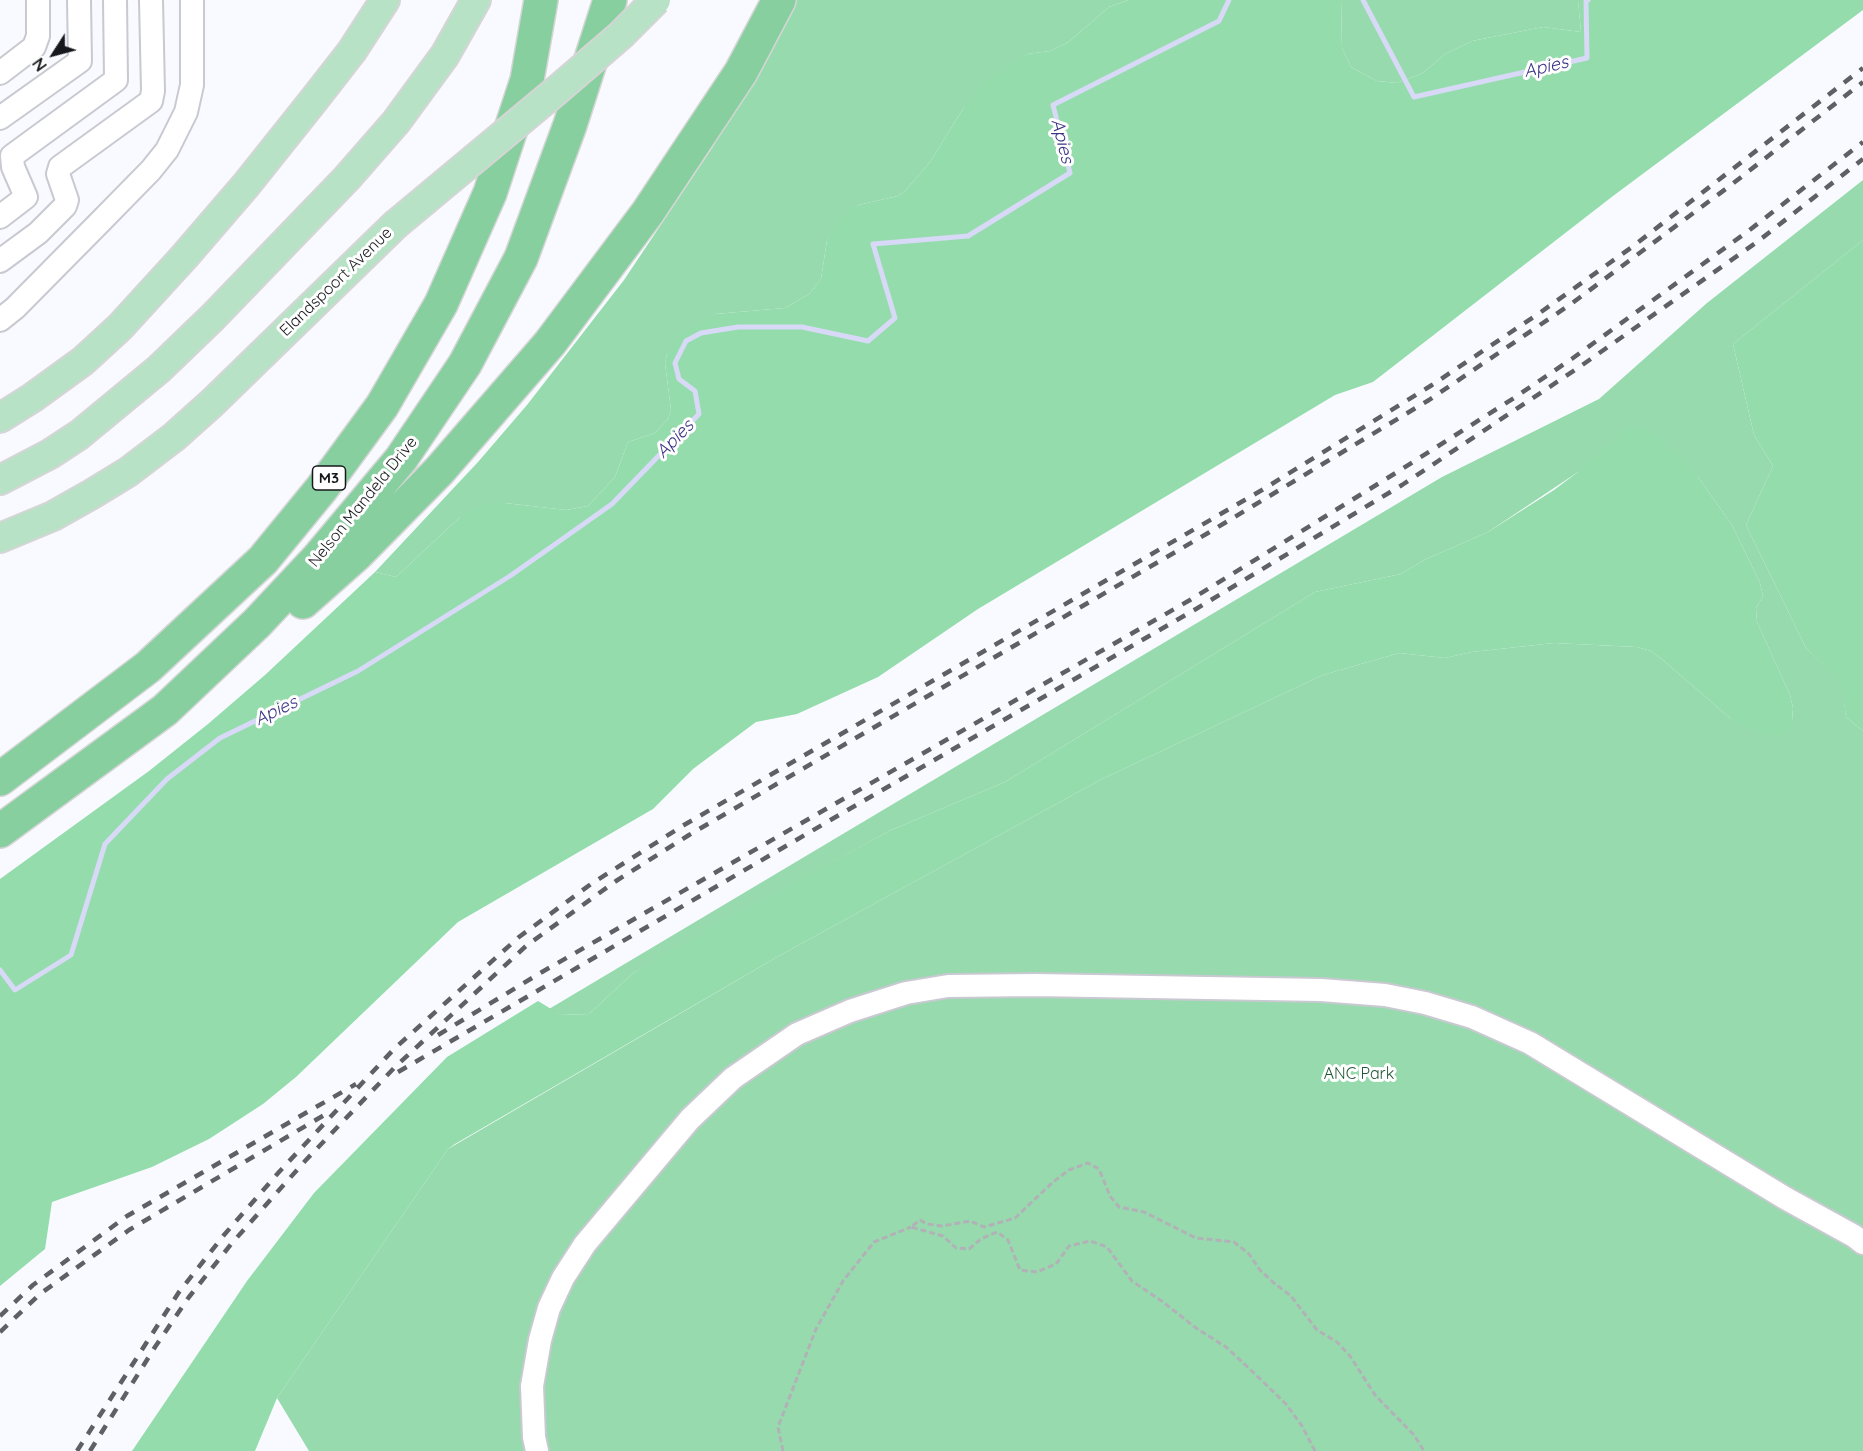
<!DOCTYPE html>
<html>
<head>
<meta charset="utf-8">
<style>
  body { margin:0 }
  #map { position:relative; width:1863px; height:1451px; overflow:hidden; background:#f9faff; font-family:Quicksand,sans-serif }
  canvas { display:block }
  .north { position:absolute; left:24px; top:24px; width:60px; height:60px; -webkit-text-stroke:4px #fff; paint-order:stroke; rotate:234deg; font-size:16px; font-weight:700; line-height:24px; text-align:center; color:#17181b }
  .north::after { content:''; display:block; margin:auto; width:21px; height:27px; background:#17181b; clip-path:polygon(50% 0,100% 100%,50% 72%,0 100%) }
</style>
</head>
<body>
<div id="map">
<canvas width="1863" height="1451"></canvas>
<div class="north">N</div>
</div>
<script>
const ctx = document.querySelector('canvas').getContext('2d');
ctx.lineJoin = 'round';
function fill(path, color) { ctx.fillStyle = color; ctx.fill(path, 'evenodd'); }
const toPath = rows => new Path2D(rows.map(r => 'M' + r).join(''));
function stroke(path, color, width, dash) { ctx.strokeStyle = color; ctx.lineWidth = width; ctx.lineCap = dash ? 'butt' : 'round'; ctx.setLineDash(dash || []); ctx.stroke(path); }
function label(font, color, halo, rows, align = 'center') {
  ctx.font = font + ' Quicksand,sans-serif'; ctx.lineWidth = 6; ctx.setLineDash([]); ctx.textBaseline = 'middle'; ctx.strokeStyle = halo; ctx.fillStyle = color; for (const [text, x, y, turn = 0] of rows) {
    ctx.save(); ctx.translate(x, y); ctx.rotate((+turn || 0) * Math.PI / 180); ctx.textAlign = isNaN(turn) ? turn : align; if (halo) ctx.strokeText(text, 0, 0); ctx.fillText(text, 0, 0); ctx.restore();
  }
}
const green = toPath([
  [797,0,1129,0,1109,7,1067,43,1050,51,1027,54,963,109,930,162,906,190,898,196,858,205,827,240,821,279,809,294,785,308,715,314,667,354,665,363,671,410,668,419,655,433,628,442,615,477,588,506,566,510,505,503,459,518,396,577,375,572,478,462,527,405,624,280,712,148,753,80],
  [1341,0,1578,0,1581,32,1543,27,1472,41,1445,54,1423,73,1397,83,1377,81,1351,67,1342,48],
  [1863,180,1863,240,1733,344,1754,435,1773,466,1746,525,1806,648,1842,682,1846,717,1863,731,1863,1451,309,1451,277,1398,448,1149,777,957,1100,780,1323,675,1399,653,1445,658,1472,652,1554,643,1637,647,1651,651,1664,661,1731,719,1792,721,1793,708,1790,695,1757,622,1756,608,1763,596,1760,583,1732,525,1698,477,1578,472,1488,532,1424,560,1401,574,1315,592,1005,782,889,831,633,973,589,1014,561,1015,549,1009,1442,477,1599,399,1707,303]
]);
const forest = toPath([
  [1129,0,1341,0,1342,48,1351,67,1377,81,1397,83,1423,73,1445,54,1472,41,1543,27,1581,32,1578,0,1863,0,1863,10,1613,196,1373,382,1335,395,978,609,878,677,797,714,756,722,693,769,653,809,458,922,296,1077,263,1104,209,1139,152,1167,52,1202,45,1249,0,1286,0,879,149,771,208,724,265,675,375,572,396,577,459,518,485,504,505,503,566,510,588,506,615,477,628,442,655,433,668,419,671,410,665,363,667,354,683,332,715,314,785,308,809,294,821,279,827,240,841,216,858,205,898,196,906,190,930,162,963,109,984,83,1027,54,1050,51,1067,43,1109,7],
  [1863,240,1863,731,1846,717,1841,682,1806,648,1746,525,1773,466,1754,435,1733,344],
  [1634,427,1648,430,1679,455,1698,477,1732,525,1760,583,1763,596,1756,608,1757,622,1790,695,1793,708,1792,721,1786,733,1771,737,1731,719,1664,661,1651,651,1637,647,1554,643,1472,652,1445,658,1399,653,1323,675,1100,780,777,957,455,1144,448,1149,277,1398,255,1451,132,1451,247,1281,314,1193,447,1057,538,1001,561,1015,589,1014,633,973,675,948,889,831,1005,782,1315,592,1401,574,1424,560,1488,532,1554,490,1578,472,1622,432]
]);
const stream = toPath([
  [1363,0,1414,97,1587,58,1586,1,1588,0],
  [0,970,15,990,71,955,105,844,167,779,220,738,358,671,510,576,612,504,699,414,695,391,679,379,675,363,686,341,701,333,738,327,802,327,868,341,895,318,873,244,968,236,1070,173,1053,105,1219,21,1229,0]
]);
const path = toPath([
  [783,1451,778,1427,816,1329,843,1281,874,1242,911,1227],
  [1315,1451,1302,1426,1286,1404,1254,1373,1226,1347,1196,1328,1163,1302,1132,1281,1107,1247,1090,1241,1069,1246,1056,1264,1037,1272,1020,1270,1008,1240,997,1232,981,1239,969,1249,956,1248,943,1236,911,1227,920,1220,927,1224,942,1226,970,1221,984,1227,1015,1218,1053,1182,1069,1170,1088,1163,1099,1169,1110,1196,1119,1207,1144,1212,1196,1238,1234,1242,1249,1254,1260,1270,1274,1283,1291,1296,1317,1330,1337,1342,1350,1356,1375,1395,1414,1435,1424,1451]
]);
const minor = toPath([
  [0,73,34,47,38,36,38,0],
  [0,118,80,61,79,0],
  [0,217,26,197,13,167,12,156,116,80,115,0],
  [0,261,38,233,65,206,67,200,58,174,60,167,151,101,153,91,151,0],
  [0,320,15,308,103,219,151,170,167,150,186,112,192,85,192,0],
  [537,1451,534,1437,532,1386,540,1340,549,1308,563,1278,585,1244,690,1119,733,1078,797,1034,850,1011,906,993,948,986,1036,985,1321,990,1385,995,1425,1003,1472,1017,1530,1043,1785,1198,1854,1236,1863,1243]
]);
const major = toPath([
  [0,418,32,398,83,361,120,327,184,257,246,185,313,101,352,51,385,0],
  [0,480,50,454,79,435,159,369,213,317,347,178,396,122,445,55,476,0],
  [0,538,53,516,92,494,128,472,174,437,212,403,395,225]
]);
const highway = toPath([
  [303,602,356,555,439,471,550,343,648,212,741,72,779,0],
  [0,779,148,667,263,560,322,488,382,406,441,304,490,193,527,80,541,0],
  [0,831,165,710,257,623,318,558,401,459,465,364,521,258,570,125,610,0]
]);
const rail = toPath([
  [438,1035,542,972,1190,600,1394,474,1514,398,1573,358,1747,232,1863,142],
  [398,1072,858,804,1196,609,1402,485,1578,368,1757,242,1863,159],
  [0,1316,33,1285,127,1216,356,1084],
  [0,1332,40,1294,129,1230,331,1111],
  [77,1451,179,1292,224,1235,279,1172,394,1049,519,937,591,884,684,825,1262,490,1432,385,1541,312,1632,247,1863,68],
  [90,1451,155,1347,189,1297,232,1243,305,1161,395,1067,526,946,616,881,689,835,1208,533,1429,400,1571,304,1731,185,1863,82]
]);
const majorBridge = toPath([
  [395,225,556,91,621,35,656,0]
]);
const shields = [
  [329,478,33]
];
const shieldNames = [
  ["M3",329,478]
];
const streetNames = [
  ["Elandspoort Avenue",336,282,-44],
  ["Nelson Mandela Drive",363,502,-51]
];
const parkNames = [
  ["ANC Park",1359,1074]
];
const waterNames = [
  ["Apies",1546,67,-13],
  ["Apies",1062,141,76],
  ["Apies",675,439,-46],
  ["Apies",276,711,-26]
];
fill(green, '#97daad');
fill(forest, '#94dcac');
stroke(stream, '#d7d9f6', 5);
stroke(minor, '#c8c9d1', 26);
stroke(major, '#d5d5d6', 32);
stroke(highway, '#d5d5d6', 36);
stroke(path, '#b1b2b7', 3, [6, 3]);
stroke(minor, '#fff', 22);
stroke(major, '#b8e2c6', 28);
stroke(highway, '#88cfa0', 33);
stroke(rail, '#5f6064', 4.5, [10, 10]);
stroke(majorBridge, '#d5d5d6', 32, []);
stroke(majorBridge, '#b8e2c6', 28);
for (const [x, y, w] of shields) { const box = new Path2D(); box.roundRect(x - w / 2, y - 12, w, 24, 4.5); ctx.fillStyle = '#fff'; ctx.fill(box); stroke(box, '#17181b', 1.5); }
label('bold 15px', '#17181b', null, shieldNames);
label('16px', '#17181b', '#fff', streetNames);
label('16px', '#215536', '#fff', parkNames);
label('italic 18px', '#3b3585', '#fff', waterNames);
</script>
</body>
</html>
